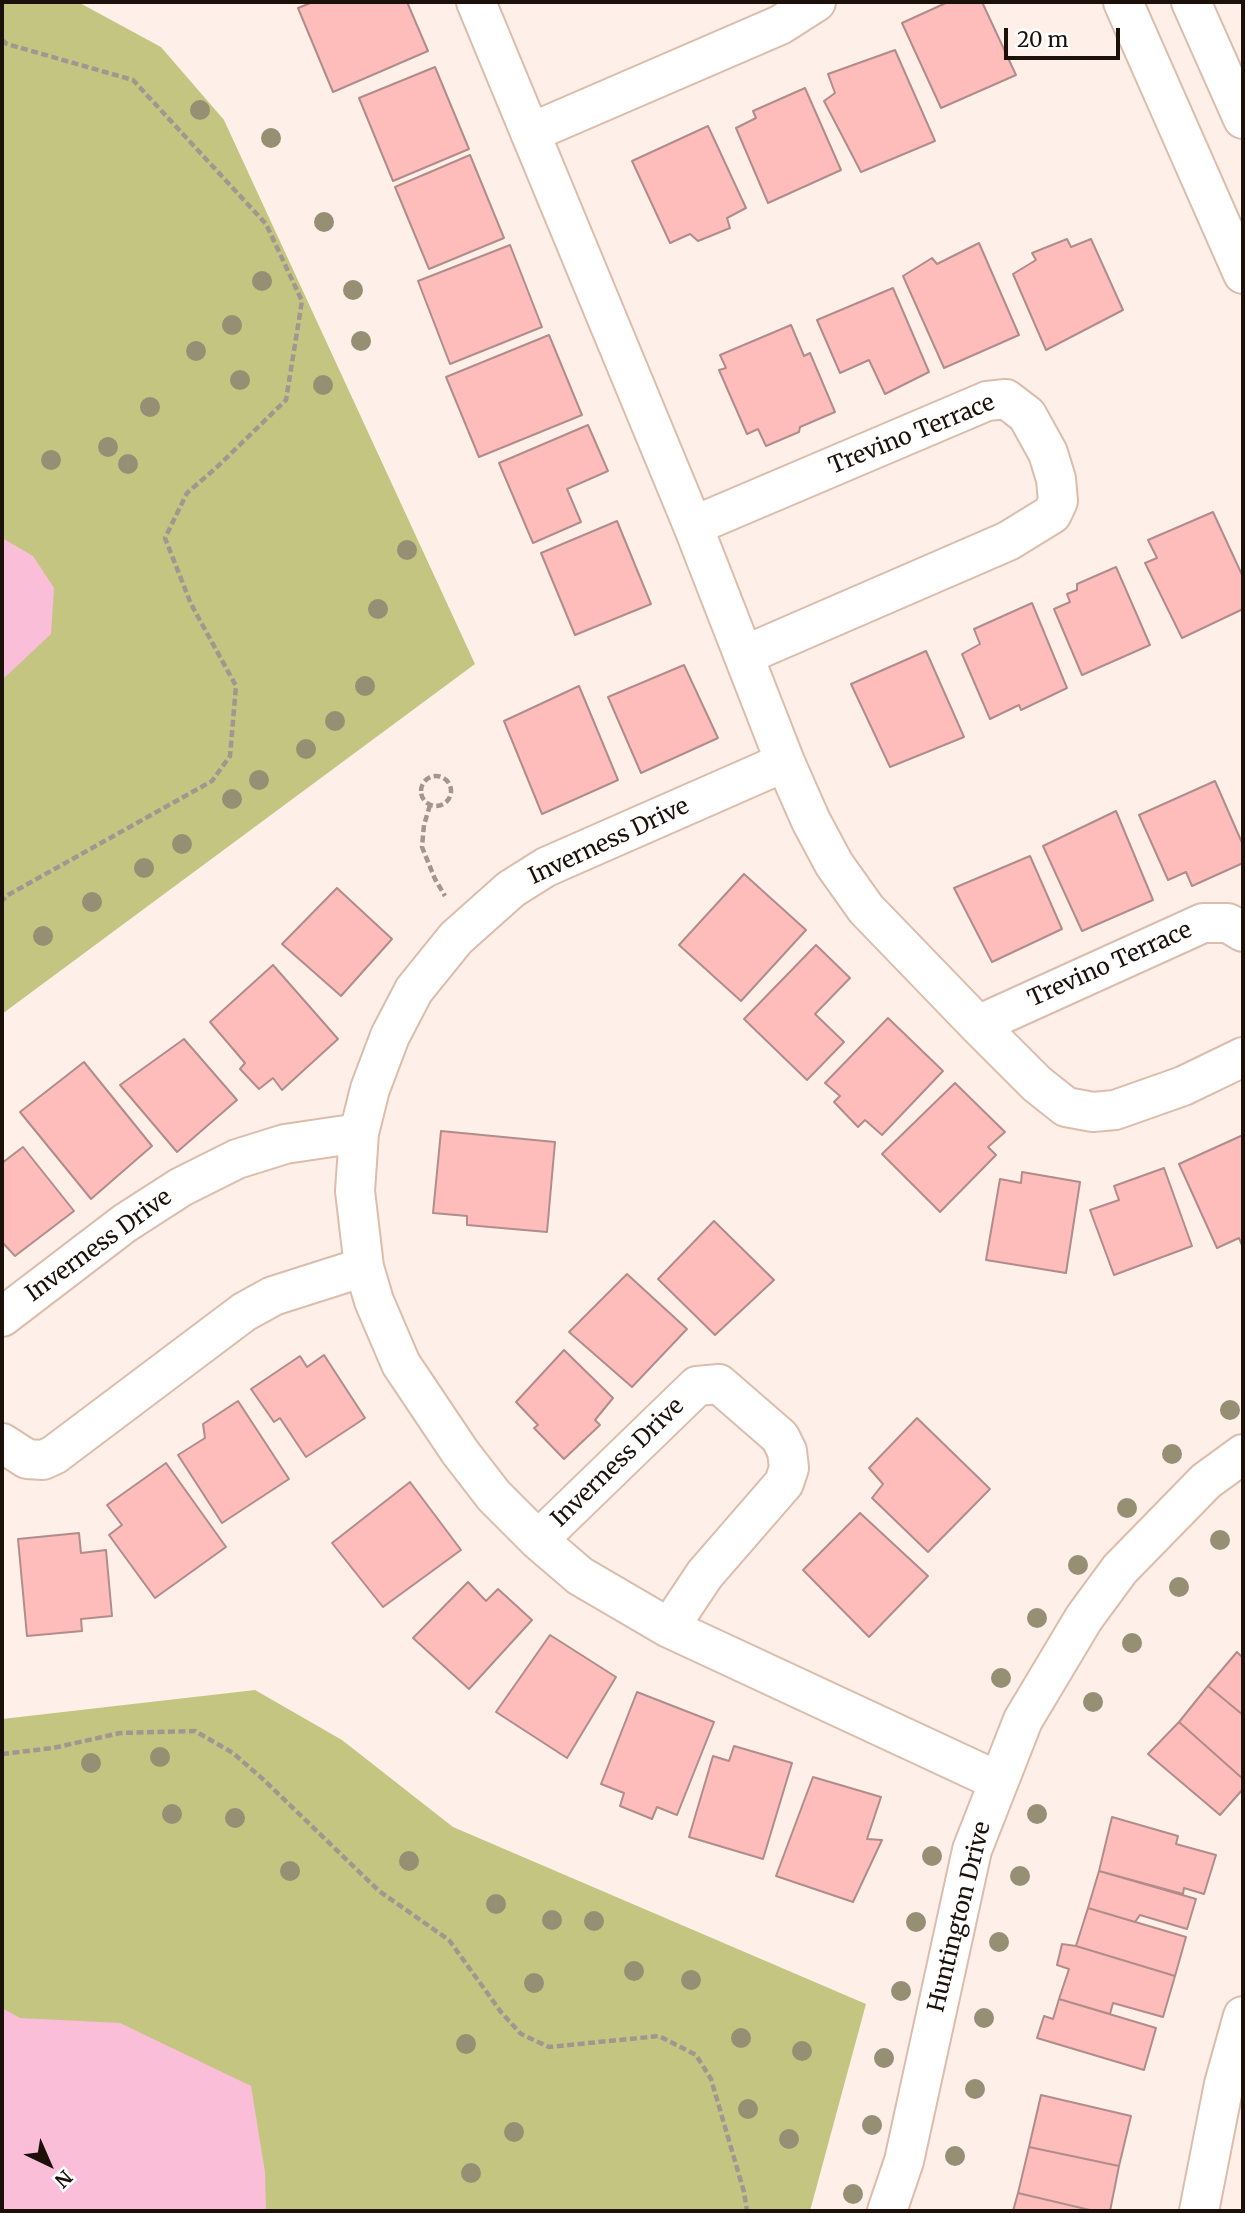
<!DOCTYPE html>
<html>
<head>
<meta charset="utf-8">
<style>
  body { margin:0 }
  #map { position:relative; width:1245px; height:2213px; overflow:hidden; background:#fef0e9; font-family:Merriweather,serif }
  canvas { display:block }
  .frame { position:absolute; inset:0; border:4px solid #1b100a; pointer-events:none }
  .north { position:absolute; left:14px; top:2129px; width:70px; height:70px; -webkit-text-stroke:5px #fff; paint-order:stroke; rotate:136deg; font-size:19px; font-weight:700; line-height:28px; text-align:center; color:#1b100a }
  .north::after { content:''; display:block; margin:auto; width:24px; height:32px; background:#1b100a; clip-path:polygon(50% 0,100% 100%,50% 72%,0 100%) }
  .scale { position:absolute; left:1004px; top:28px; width:116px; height:32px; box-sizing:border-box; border:4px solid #1b100a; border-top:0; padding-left:9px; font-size:21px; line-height:24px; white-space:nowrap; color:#1b100a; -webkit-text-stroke:5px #fff; paint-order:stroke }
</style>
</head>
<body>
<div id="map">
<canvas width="1245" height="2213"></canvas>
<div class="frame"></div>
<div class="north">N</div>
<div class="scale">20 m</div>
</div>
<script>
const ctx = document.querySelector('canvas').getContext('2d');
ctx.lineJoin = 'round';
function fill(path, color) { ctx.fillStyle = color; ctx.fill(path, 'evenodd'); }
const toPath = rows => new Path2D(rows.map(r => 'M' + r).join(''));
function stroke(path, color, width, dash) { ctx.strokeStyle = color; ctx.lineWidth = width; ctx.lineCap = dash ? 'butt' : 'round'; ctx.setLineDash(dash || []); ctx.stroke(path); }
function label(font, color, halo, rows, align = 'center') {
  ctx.font = font + ' Merriweather,serif'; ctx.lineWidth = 5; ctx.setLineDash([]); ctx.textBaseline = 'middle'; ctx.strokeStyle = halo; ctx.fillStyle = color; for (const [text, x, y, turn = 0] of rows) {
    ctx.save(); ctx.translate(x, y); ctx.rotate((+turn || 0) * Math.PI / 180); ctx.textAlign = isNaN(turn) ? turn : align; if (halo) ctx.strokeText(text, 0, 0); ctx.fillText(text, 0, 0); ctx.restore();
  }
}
const green = toPath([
  [2,2,78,2,161,47,224,120,475,664,2,1014],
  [255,1690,342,1740,453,1827,866,2004,810,2211,2,2211,2,1719]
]);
const water = toPath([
  [2,538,33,556,54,588,51,634,2,680],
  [2,2008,20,2018,120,2023,251,2086,265,2172,266,2211,2,2211]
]);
const building = toPath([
  [313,2,407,2,428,51,333,92,298,8,313,2],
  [948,2,982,2,1016,75,941,108,902,23,948,2],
  [895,50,935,141,861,172,824,101,835,93,828,74,895,50],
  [435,67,469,149,393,181,359,98,435,67],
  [805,88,841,170,768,203,736,128,756,118,753,111,805,88],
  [708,126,746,208,727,218,730,228,698,241,690,234,670,243,632,161,708,126],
  [470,155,504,238,429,269,395,187,470,155],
  [1067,239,1071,247,1091,239,1123,310,1046,350,1013,274,1036,260,1032,253,1067,239],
  [979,243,1019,335,944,368,903,276,932,258,937,264,979,243],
  [510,245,542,327,450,364,418,281,510,245],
  [893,288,929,372,885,394,869,360,840,373,817,320,893,288],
  [791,325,804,356,810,353,835,412,800,427,799,432,766,446,758,429,747,434,719,370,726,368,720,355,791,325],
  [549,335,582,415,479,457,446,377,549,335],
  [588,425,608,471,567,489,581,522,533,543,499,463,588,425],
  [1213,512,1243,577,1243,609,1182,638,1145,563,1157,558,1148,540,1213,512],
  [617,521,651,604,575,635,541,553,617,521],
  [1116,567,1150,645,1082,675,1054,609,1070,602,1067,594,1077,590,1077,584,1116,567],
  [1032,603,1067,688,1021,710,1019,705,990,719,962,654,980,644,974,629,1032,603],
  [926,651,964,737,890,767,851,684,926,651],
  [684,665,718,738,641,773,608,697,684,665],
  [579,686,618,780,542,814,504,721,579,686],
  [1215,781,1243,845,1243,863,1192,886,1186,872,1168,880,1139,815,1215,781],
  [1116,811,1153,900,1082,931,1043,846,1116,811],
  [1030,856,1062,929,992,962,954,888,1030,856],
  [744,874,806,930,741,1001,679,945,744,874],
  [337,888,392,939,341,996,282,944,337,888],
  [816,945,850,978,815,1014,844,1042,807,1080,744,1019,816,945],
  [273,965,338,1039,282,1090,273,1078,259,1089,240,1069,245,1063,210,1022,273,965],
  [888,1018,943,1071,882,1135,865,1120,858,1127,834,1102,840,1096,825,1083,888,1018],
  [184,1039,237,1100,177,1152,120,1085,184,1039],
  [84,1062,152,1146,91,1199,20,1112,84,1062],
  [955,1083,1005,1132,988,1147,996,1155,940,1212,882,1154,955,1083],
  [441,1131,555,1142,547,1232,467,1225,467,1216,433,1213,441,1131],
  [1243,1135,1243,1248,1239,1238,1217,1248,1179,1164,1243,1135],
  [23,1147,74,1211,15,1256,2,1242,2,1163,23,1147],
  [1164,1168,1192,1246,1114,1275,1090,1210,1119,1200,1114,1186,1164,1168],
  [1022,1172,1080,1182,1066,1273,986,1260,1000,1179,1021,1183,1022,1172],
  [714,1221,774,1280,715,1335,658,1279,714,1221],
  [627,1274,687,1329,632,1387,569,1332,627,1274],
  [564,1350,613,1398,595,1420,600,1425,564,1459,534,1428,538,1425,516,1402,564,1350],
  [324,1355,365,1418,306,1457,280,1418,274,1422,251,1389,300,1356,307,1367,324,1355],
  [238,1401,289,1479,222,1523,178,1455,205,1438,203,1424,238,1401],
  [917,1418,990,1489,928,1552,872,1498,883,1484,869,1468,917,1418],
  [166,1463,226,1547,155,1598,109,1535,122,1525,107,1505,166,1463],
  [410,1482,461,1550,383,1607,332,1543,410,1482],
  [860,1513,928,1576,869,1637,803,1570,860,1513],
  [79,1533,81,1553,106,1550,112,1616,81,1619,82,1631,27,1636,18,1539,79,1533],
  [468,1582,486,1601,498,1589,532,1620,469,1689,413,1638,468,1582],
  [550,1635,616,1677,567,1758,496,1712,550,1635],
  [1237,1652,1243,1658,1243,1715,1208,1686,1237,1652],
  [1208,1686,1243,1715,1243,1779,1179,1722,1208,1686],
  [637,1692,714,1722,677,1815,657,1807,652,1819,620,1806,624,1793,601,1784,637,1692],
  [1179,1722,1243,1779,1243,1789,1220,1815,1148,1754,1179,1722],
  [734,1746,792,1763,763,1859,689,1837,713,1756,729,1761,734,1746],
  [813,1777,881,1797,867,1839,882,1840,853,1902,776,1876,813,1777],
  [1112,1817,1178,1836,1176,1844,1216,1855,1204,1894,1184,1888,1183,1894,1099,1871,1112,1817],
  [1099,1871,1196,1899,1187,1929,1140,1915,1135,1922,1088,1908,1099,1871],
  [1088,1908,1186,1937,1175,1976,1076,1946,1088,1908],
  [1062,1944,1076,1946,1175,1976,1163,2017,1113,2003,1110,2014,1059,1999,1069,1969,1057,1965,1062,1944],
  [1059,1999,1156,2028,1144,2070,1037,2038,1044,2016,1053,2019,1059,1999],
  [1041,2095,1131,2116,1119,2166,1029,2147,1041,2095],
  [1029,2147,1119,2166,1110,2211,1094,2211,1018,2193,1029,2147],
  [1018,2193,1094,2211,1013,2211,1018,2193]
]);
const path = toPath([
  [2,40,7,44,133,80,266,224,302,301,286,400,217,467,187,493,165,538,191,604,236,686,230,756,212,781,8,895,2,901],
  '421 791a15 15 0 1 1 30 0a15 15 0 1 1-30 0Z',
  [430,805,424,825,422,847,435,879,445,896],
  [2,1754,53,1748,120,1733,195,1731,233,1753,265,1781,379,1891,449,1940,501,2012,521,2034,549,2047,659,2036,696,2055,711,2079,744,2192,747,2211]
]);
const minor = toPath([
  [476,2,693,526,785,762,811,821,834,864,866,909,978,1025],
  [530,133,780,25,816,2],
  [693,526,987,401,1006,399,1027,415,1048,453,1056,479,1058,501,1052,514,1008,541,745,655],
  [785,762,546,867,511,889,456,938,414,990,390,1036,370,1089,359,1133,355,1191,364,1267,374,1301,401,1364,460,1452,494,1496,538,1540,580,1576,669,1628,998,1781],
  [1243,932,1228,923,1203,923,978,1025,1037,1084,1066,1107,1093,1112,1115,1110,1183,1086,1243,1057],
  [2,1317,125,1223,181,1187,237,1159,285,1144,359,1133],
  [2,1443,27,1459,43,1460,54,1455,244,1312,273,1296,364,1267],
  [538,1540,697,1386,719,1384,780,1437,787,1451,789,1468,784,1483,705,1574,669,1628],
  [887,2211,904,2161,972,1850,1023,1720,1084,1618,1120,1569,1206,1481,1243,1454],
  [1199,2211,1224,2084,1243,2016]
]);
const secondary = toPath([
  [1123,2,1243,274],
  [1191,2,1243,119]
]);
const trees = [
  [200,110],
  [271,138],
  [324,222],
  [262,281],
  [353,290],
  [232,325],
  [361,341],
  [196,351],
  [240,380],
  [323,385],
  [150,407],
  [108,447],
  [51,460],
  [128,464],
  [407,550],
  [378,609],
  [365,686],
  [335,721],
  [306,749],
  [259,780],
  [232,799],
  [182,844],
  [144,868],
  [92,902],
  [43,936],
  [1230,1410],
  [1172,1454],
  [1127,1508],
  [1220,1540],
  [1078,1565],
  [1179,1587],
  [1037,1618],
  [1132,1643],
  [1001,1678],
  [1093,1702],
  [160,1757],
  [91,1763],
  [172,1814],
  [1037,1814],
  [235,1818],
  [932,1856],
  [409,1861],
  [290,1871],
  [1020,1876],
  [496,1904],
  [552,1920],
  [594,1921],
  [916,1922],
  [999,1942],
  [634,1971],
  [691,1980],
  [534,1983],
  [901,1991],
  [984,2018],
  [741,2038],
  [466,2044],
  [802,2051],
  [884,2058],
  [975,2089],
  [748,2109],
  [872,2125],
  [514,2132],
  [789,2139],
  [955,2156],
  [471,2173],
  [853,2194]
];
const streetNames = [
  ["Trevino Terrace",912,435,-22],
  ["Inverness Drive",609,842,-25],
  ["Trevino Terrace",1110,965,-24],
  ["Inverness Drive",99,1246,-36],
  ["Inverness Drive",618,1463,-44],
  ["Huntington Drive",960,1917,-76]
];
fill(green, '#c5c582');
fill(water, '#fabed8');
fill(building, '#febcba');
stroke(building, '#b08c8b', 2);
stroke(minor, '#dcbcab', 42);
stroke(secondary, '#dcbcab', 42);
stroke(path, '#a39690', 4.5, [7, 3.5]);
stroke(minor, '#fff', 38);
stroke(secondary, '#fff', 38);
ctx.fillStyle = '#968f74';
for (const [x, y] of trees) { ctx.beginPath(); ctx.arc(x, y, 10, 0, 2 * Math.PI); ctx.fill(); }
label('23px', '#1b100a', '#fff', streetNames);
</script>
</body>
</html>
